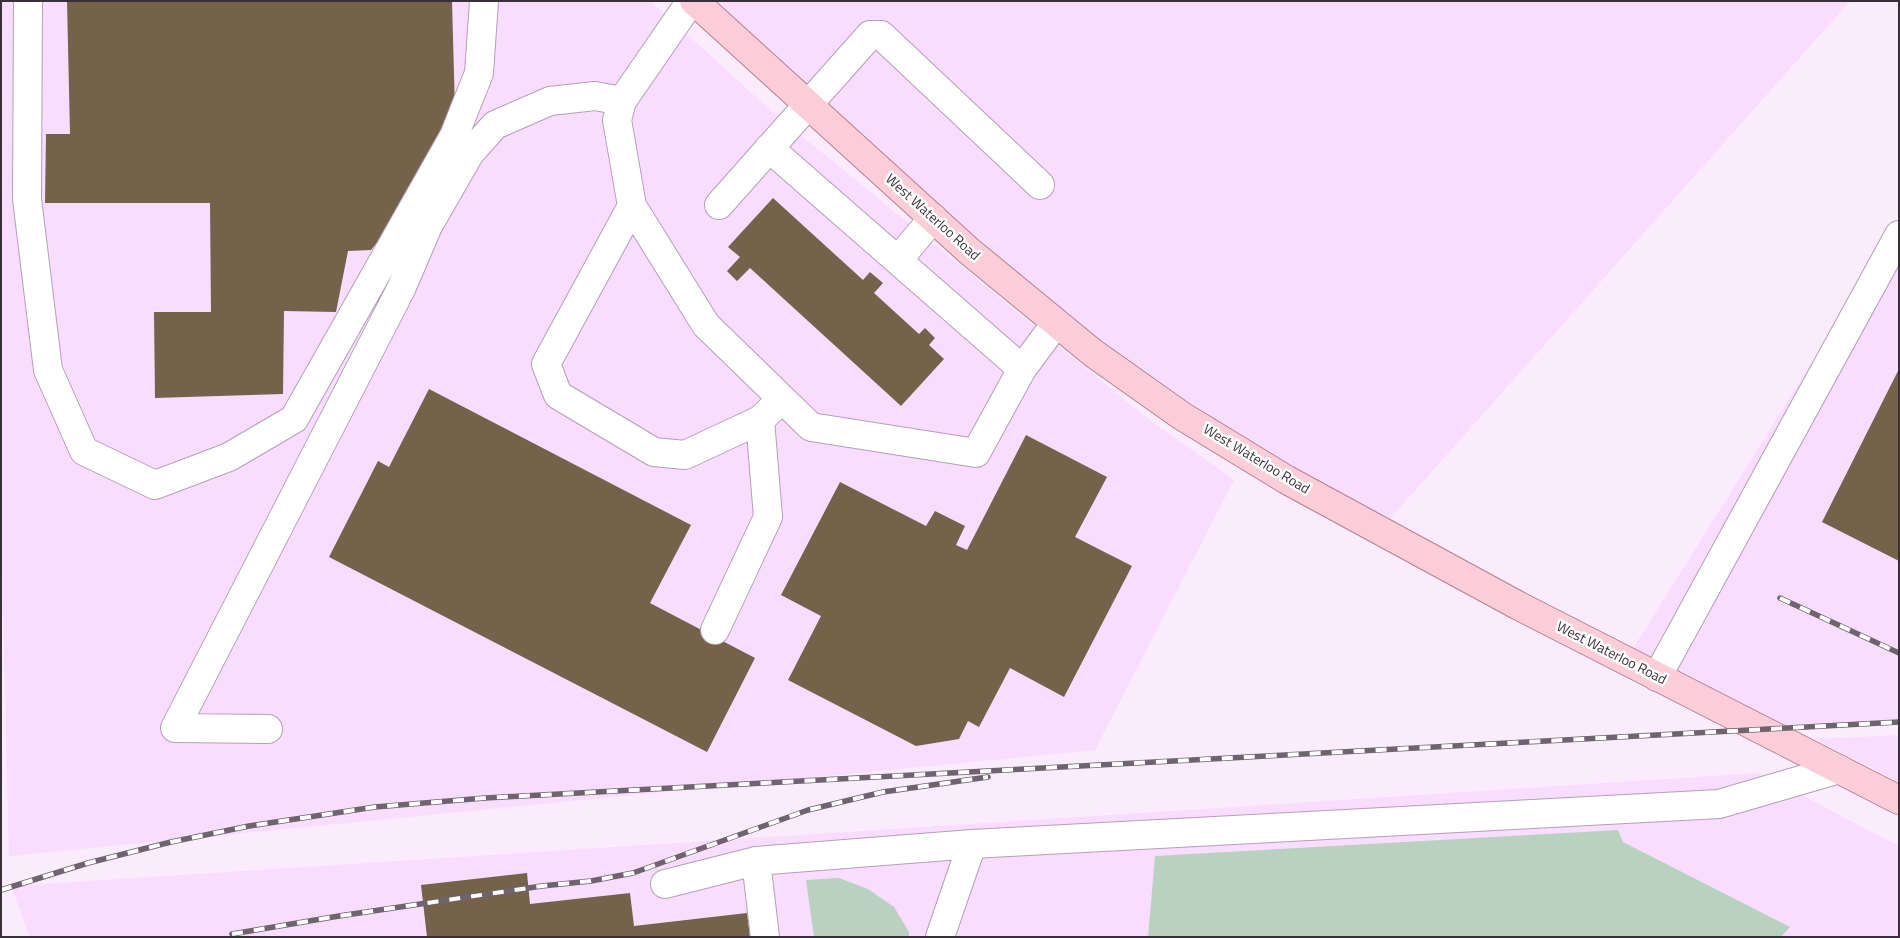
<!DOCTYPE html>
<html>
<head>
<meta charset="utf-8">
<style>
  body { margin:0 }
  #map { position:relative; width:1900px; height:938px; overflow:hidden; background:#faecfc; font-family:"Titillium Web",sans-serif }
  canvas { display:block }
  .frame { position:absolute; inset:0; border:2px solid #39303a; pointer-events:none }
</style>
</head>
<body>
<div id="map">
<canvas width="1900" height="938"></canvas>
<div class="frame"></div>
</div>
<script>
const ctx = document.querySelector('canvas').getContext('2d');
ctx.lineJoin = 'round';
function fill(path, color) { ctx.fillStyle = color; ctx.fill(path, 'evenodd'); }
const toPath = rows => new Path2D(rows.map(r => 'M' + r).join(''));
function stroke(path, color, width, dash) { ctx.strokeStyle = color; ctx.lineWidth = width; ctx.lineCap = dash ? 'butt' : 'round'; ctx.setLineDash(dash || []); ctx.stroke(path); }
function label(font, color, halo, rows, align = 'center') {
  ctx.font = font + ' "Titillium Web",sans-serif'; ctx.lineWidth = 5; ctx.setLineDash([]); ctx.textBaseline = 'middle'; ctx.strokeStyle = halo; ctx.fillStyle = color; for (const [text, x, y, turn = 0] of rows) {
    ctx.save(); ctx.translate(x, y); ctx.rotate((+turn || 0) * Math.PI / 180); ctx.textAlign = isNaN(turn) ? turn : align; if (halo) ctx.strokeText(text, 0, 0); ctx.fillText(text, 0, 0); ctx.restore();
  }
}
const built = toPath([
  [1,1,650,1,775,114,1143,415,1234,480,1095,750,9,856,1,534],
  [694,1,1850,1,1379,531,969,251],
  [1899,224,1899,721,1757,729,1625,661],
  [1899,735,1899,782,1815,739],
  [1759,773,1899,846,1899,937,30,937,11,886]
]);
const green = toPath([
  [1618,830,1623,842,1790,927,1781,937,1148,937,1155,856],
  [839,878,868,889,894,907,909,932,909,937,814,937,806,880]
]);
const building = toPath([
  [67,1,452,1,455,111,391,225,371,250,348,251,336,312,284,311,283,394,155,398,154,312,211,312,210,203,45,203,46,134,70,134],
  [773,198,863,280,870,272,883,283,874,293,919,334,925,328,935,338,929,345,944,359,901,406,750,268,737,281,727,271,740,257,728,247],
  [1899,369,1899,561,1822,522],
  [429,389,691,525,650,603,755,658,707,752,329,557,378,461,389,467],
  [1026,435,1107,477,1075,537,1132,566,1064,697,1010,668,979,727,968,721,959,739,916,746,788,680,821,616,781,595,840,482,926,526,935,511,965,526,956,545,967,550],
  [527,873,530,904,630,893,634,926,747,913,750,937,427,937,421,885]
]);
const minor = toPath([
  [28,1,27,199,48,370,84,451,155,485,229,457,294,419,454,136,479,73,484,1],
  [691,1,622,101,617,120,632,206,706,325,811,427,976,453,1022,369],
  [769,148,1022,369,1056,323],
  [719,205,870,35,881,35,1040,185],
  [632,206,546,364,558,395,654,452,685,455,760,420,782,399],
  [898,260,933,218],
  [715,630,768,517,760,420],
  [1657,677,1899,235],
  [268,729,175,728,401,289,428,226,470,153,495,125,550,101,595,96,622,101],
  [756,861,765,937],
  [665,884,756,861,972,844,1719,804,1839,769],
  [940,937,972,844]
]);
const major = toPath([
  [694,1,969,251,1093,353,1182,416,1287,480,1519,606,1899,800]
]);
const rail = toPath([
  [1780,598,1899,653],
  [1,890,88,863,171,842,249,826,375,807,485,798,1899,722],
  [232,934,339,916,542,886,591,881,633,873,808,810,883,792,988,777]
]);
const streetNames = [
  ["West Waterloo Road",932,218,42],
  ["West Waterloo Road",1256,460,31],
  ["West Waterloo Road",1611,654,27]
];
fill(built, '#f9ddfe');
fill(green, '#b9d2bf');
fill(building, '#74624b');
stroke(minor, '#b49eb8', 30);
stroke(major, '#b48090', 30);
stroke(minor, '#fff', 28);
stroke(major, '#facdd8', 28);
stroke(rail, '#6e636f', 5.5);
stroke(rail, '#fff', 4, [11]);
label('14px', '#39303a', '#fff', streetNames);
</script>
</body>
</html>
